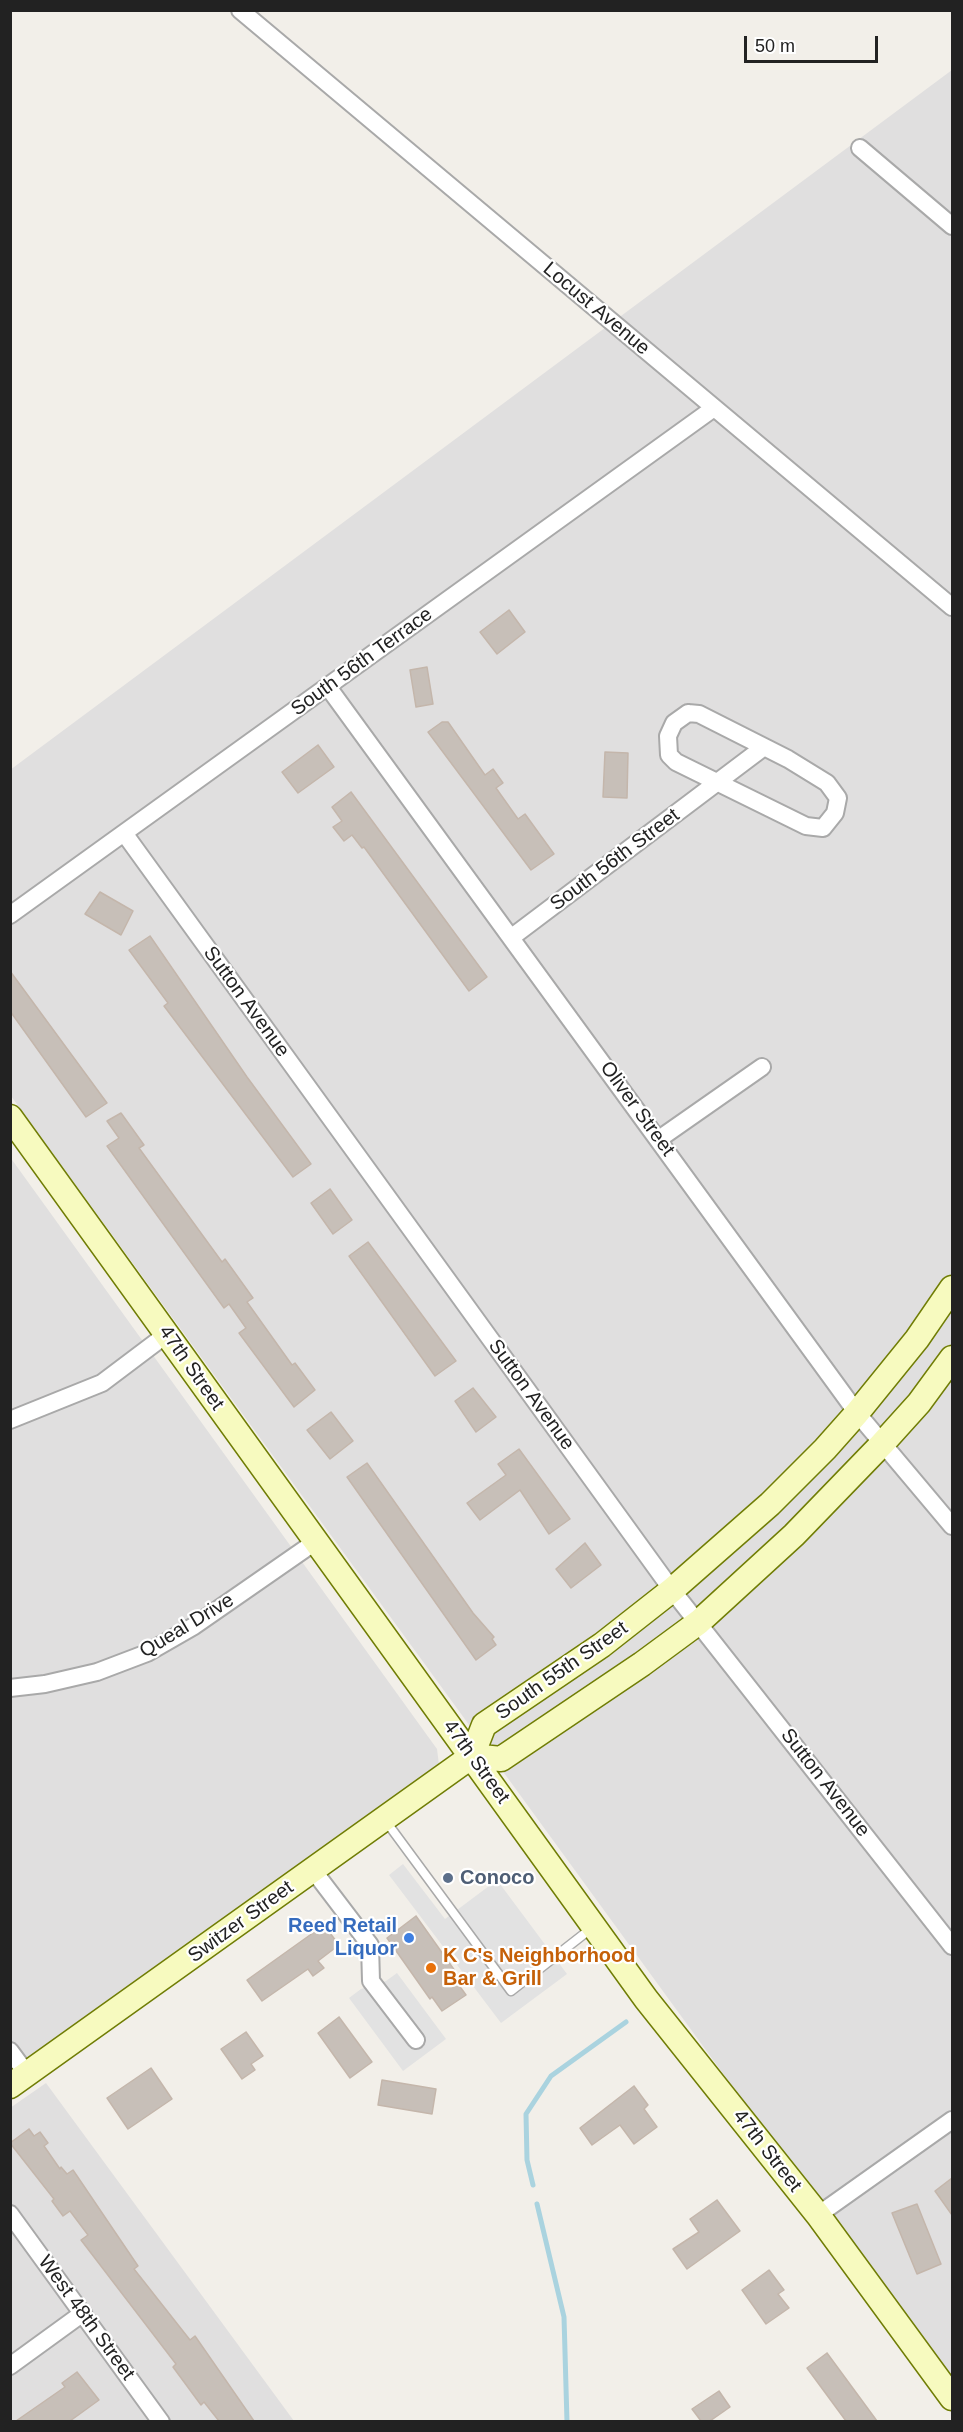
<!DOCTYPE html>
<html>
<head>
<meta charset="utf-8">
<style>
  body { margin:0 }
  #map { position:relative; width:963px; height:2432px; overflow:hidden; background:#f2efe9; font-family:Helvetica,sans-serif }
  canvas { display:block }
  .frame { position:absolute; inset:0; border:12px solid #222; pointer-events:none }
  .scale { position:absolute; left:744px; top:36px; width:134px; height:27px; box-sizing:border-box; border:3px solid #222; border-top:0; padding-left:8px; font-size:18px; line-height:21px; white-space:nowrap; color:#222; -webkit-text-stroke:4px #fff; paint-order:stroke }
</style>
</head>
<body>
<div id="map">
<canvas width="963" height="2432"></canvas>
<div class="frame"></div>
<div class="scale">50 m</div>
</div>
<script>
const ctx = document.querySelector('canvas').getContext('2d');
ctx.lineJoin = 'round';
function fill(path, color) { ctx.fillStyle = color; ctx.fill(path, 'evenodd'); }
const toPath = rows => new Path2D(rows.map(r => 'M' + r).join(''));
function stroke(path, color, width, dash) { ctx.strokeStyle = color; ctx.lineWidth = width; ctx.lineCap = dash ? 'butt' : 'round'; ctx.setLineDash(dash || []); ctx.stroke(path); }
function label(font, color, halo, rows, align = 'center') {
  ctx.font = font + ' Helvetica,sans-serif'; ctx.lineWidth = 4.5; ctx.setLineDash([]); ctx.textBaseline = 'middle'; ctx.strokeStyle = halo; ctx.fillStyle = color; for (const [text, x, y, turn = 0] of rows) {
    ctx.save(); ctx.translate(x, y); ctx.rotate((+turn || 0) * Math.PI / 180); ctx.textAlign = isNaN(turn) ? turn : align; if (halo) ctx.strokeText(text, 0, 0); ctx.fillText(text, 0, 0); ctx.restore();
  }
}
const residential = toPath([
  [952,70,952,2388,11,1096,10,770],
  [10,1157,437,1749,439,1765,10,2073],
  [46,2083,294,2421,11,2421,10,2108]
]);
const parking = toPath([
  [403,1864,445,1919,497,1880,567,1974,501,2023,389,1875],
  [397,1973,446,2039,403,2071,349,1998,361,1989,386,1981]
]);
const stream = toPath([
  [533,2185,527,2160,526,2114,551,2076,626,2022],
  [537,2204,564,2317,567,2422]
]);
const building = toPath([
  [509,610,525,632,497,654,480,632,509,610],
  [427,667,433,704,416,707,410,670,427,667],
  [442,722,448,722,485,775,493,769,503,783,496,788,518,819,525,814,554,854,531,870,428,732,442,722],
  [318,745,334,767,298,793,282,772,318,745],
  [605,752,628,753,627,798,603,797,605,752],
  [351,792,487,977,469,991,364,847,362,848,352,835,344,841,333,827,342,821,332,807,351,792],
  [100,892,133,911,121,935,85,914,100,892],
  [150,936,247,1077,311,1164,293,1177,164,1006,168,1003,129,950,150,936],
  [10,971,107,1103,86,1117,10,1011,10,971],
  [121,1113,144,1145,139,1148,222,1262,225,1259,253,1298,247,1302,292,1365,295,1363,315,1390,294,1407,239,1333,246,1328,229,1304,224,1308,107,1146,119,1138,107,1121,121,1113],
  [330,1189,352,1220,333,1234,311,1203,330,1189],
  [368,1242,456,1361,435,1376,349,1256,368,1242],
  [473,1388,496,1417,476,1432,455,1401,473,1388],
  [331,1412,353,1441,330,1459,307,1430,331,1412],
  [519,1449,570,1519,549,1534,520,1490,480,1520,467,1503,506,1475,498,1464,519,1449],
  [367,1463,473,1613,494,1637,492,1639,496,1645,476,1660,347,1477,367,1463],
  [585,1543,601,1565,571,1588,556,1569,585,1543],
  [416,1916,460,1978,456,1981,466,1995,442,2011,432,1997,430,1999,387,1938,416,1916],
  [324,1925,339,1945,318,1961,324,1968,313,1976,308,1969,262,2001,247,1980,324,1925],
  [339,2017,372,2062,350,2078,318,2033,339,2017],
  [246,2032,263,2056,251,2064,255,2070,242,2079,221,2049,246,2032],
  [151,2068,172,2099,128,2129,107,2098,151,2068],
  [382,2080,436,2089,432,2114,378,2105,382,2080],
  [634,2086,648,2105,644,2109,657,2127,634,2144,620,2125,592,2145,580,2128,634,2086],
  [29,2129,34,2136,40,2132,48,2143,44,2146,60,2169,61,2167,67,2174,73,2170,138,2266,134,2269,190,2340,195,2336,254,2421,219,2421,204,2402,201,2405,173,2367,176,2364,81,2240,88,2235,70,2211,63,2216,52,2201,54,2199,10,2143,29,2129],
  [952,2178,952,2215,935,2191,952,2178],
  [717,2200,740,2231,687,2269,673,2249,699,2232,690,2219,717,2200],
  [917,2204,941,2264,917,2274,892,2213,917,2204],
  [769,2270,784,2290,778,2294,789,2308,766,2324,742,2290,769,2270],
  [827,2353,877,2421,846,2421,807,2368,827,2353],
  [77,2372,99,2400,70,2421,16,2421,65,2387,62,2383,77,2372],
  [719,2391,730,2407,710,2421,701,2421,692,2409,719,2391]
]);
const lane = toPath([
  [385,1820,511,1991,593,1927]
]);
const street = toPath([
  [240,10,952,607],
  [860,148,952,226],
  [328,687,857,1413,952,1526],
  [688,713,699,714,788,759,827,783,838,798,835,813,823,828,806,826,676,762,669,755,668,736,674,723,688,713],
  [124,833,672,1590,952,1946],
  [10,915,714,408],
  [512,937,764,747],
  [659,1139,762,1067],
  [10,1420,102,1383,167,1334],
  [10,1688,45,1684,97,1672,147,1653,194,1626,315,1542],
  [313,1870,370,1945,371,1981,416,2040],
  [10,2051,27,2074],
  [10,2214,161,2422],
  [818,2215,952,2120],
  [10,2366,83,2313]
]);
const secondary = toPath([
  [10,1117,646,1999,818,2215,952,2398],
  [472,1756,484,1725,602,1645,672,1590,770,1504,825,1449,857,1413,917,1339,952,1288],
  [472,1756,501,1759,642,1664,699,1622,794,1535,882,1444,919,1403,952,1358],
  [10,2086,472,1756]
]);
const markers = [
  [448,1878,6,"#5c6f8a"],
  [409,1938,6,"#3f7fe0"],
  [431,1968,6,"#e8710a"]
];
const streetNames = [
  ["Locust Avenue",596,309,40],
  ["South 56th Terrace",362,662,-36],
  ["South 56th Street",615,860,-37],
  ["Sutton Avenue",246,1002,54],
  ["Oliver Street",637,1109,54],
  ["47th Street",191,1368,55],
  ["Sutton Avenue",531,1395,54],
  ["Queal Drive",187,1626,-31],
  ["South 55th Street",562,1671,-35],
  ["47th Street",476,1762,54],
  ["Sutton Avenue",825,1783,52],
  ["Switzer Street",241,1922,-36],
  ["47th Street",767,2151,52],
  ["West 48th Street",86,2318,54]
];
const serviceNames = [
  ["Conoco",460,1878]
];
const shopNames = [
  ["Reed Retail",397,1926],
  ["Liquor",397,1949]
];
const foodNames = [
  ["K C's Neighborhood",443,1956],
  ["Bar & Grill",443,1979]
];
fill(residential, '#e0dfdf');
fill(parking, '#e2e2e2');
stroke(stream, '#aad3df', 5);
fill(building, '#c7bfb8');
stroke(building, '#c4b6ab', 1.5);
stroke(lane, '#a9a9a9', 11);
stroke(street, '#a9a9a9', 20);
stroke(secondary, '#707d05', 27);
stroke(lane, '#fff', 8);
stroke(street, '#fff', 16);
stroke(secondary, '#f7fabf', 24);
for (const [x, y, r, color] of markers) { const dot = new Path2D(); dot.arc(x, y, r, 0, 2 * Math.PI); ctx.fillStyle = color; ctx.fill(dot); stroke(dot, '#fff', 2); }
label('20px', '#222', '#fff', streetNames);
label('bold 20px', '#4e5e75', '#fff', serviceNames, 'left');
label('bold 20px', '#366cbe', '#fff', shopNames, 'right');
label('bold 20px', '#c56008', '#fff', foodNames, 'left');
</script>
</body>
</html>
